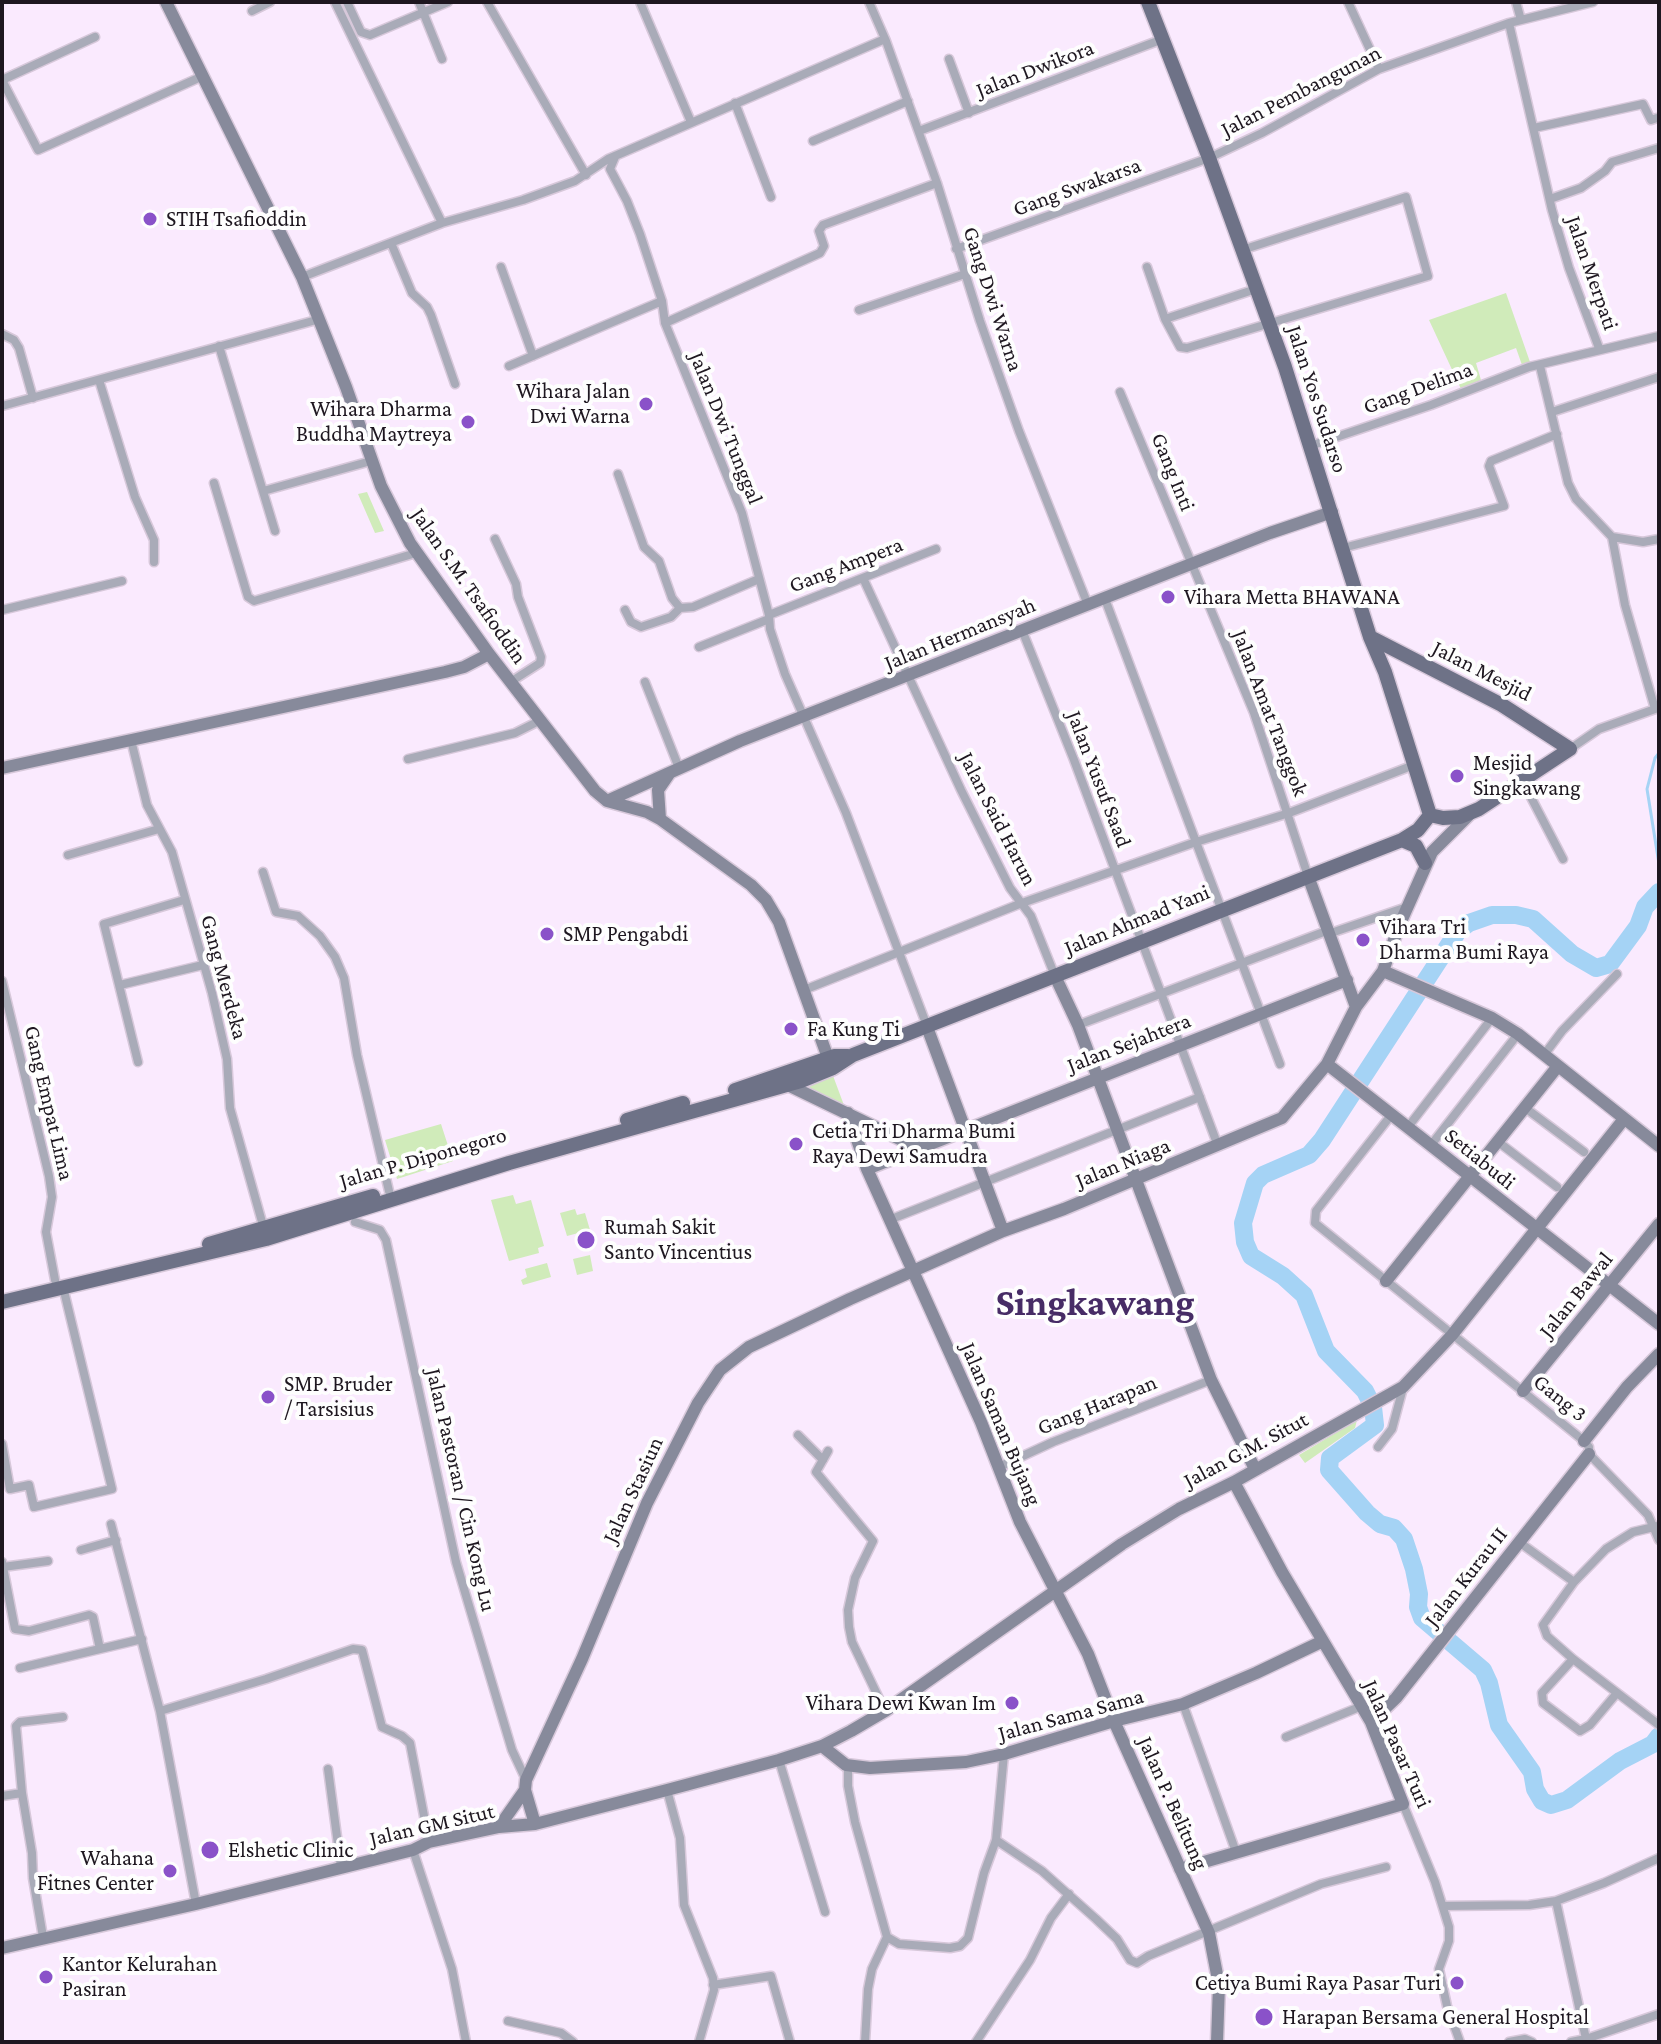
<!DOCTYPE html>
<html>
<head>
<meta charset="utf-8">
<style>
  body { margin:0 }
  #map { position:relative; width:1661px; height:2044px; overflow:hidden; background:#faeafe; font-family:"Crimson Pro",serif }
  canvas { display:block }
  .frame { position:absolute; inset:0; border:4px solid #1e1720; pointer-events:none }
</style>
</head>
<body>
<div id="map">
<canvas width="1661" height="2044"></canvas>
<div class="frame"></div>
</div>
<script>
const ctx = document.querySelector('canvas').getContext('2d');
ctx.lineJoin = 'round';
function fill(path, color) { ctx.fillStyle = color; ctx.fill(path, 'evenodd'); }
const toPath = rows => new Path2D(rows.map(r => 'M' + r).join(''));
function stroke(path, color, width, dash) { ctx.strokeStyle = color; ctx.lineWidth = width; ctx.lineCap = dash ? 'butt' : 'round'; ctx.setLineDash(dash || []); ctx.stroke(path); }
function label(font, color, halo, rows, align = 'center') {
  ctx.font = font + ' "Crimson Pro",serif'; ctx.lineWidth = 8; ctx.setLineDash([]); ctx.textBaseline = 'middle'; ctx.strokeStyle = halo; ctx.fillStyle = color; for (const [text, x, y, turn = 0] of rows) {
    ctx.save(); ctx.translate(x, y); ctx.rotate((+turn || 0) * Math.PI / 180); ctx.textAlign = isNaN(turn) ? turn : align; if (halo) ctx.strokeText(text, 0, 0); ctx.fillText(text, 0, 0); ctx.restore();
  }
}
const green = toPath([
  [1506,293,1530,362,1522,365,1516,348,1476,363,1481,380,1461,389,1429,320],
  [367,492,384,531,375,533,358,494],
  [832,1073,845,1108,809,1089,811,1084],
  [441,1124,453,1161,397,1179,385,1140],
  [513,1195,516,1204,531,1200,544,1246,538,1248,539,1253,509,1261,491,1200],
  [575,1209,577,1215,585,1213,590,1230,567,1236,560,1213],
  [590,1255,593,1271,577,1275,573,1259],
  [547,1263,551,1277,523,1285,521,1280,527,1277,525,1269],
  [1357,1420,1355,1428,1305,1463,1299,1455]
]);
const stream = toPath([
  [1659,753,1655,758,1647,789,1659,864]
]);
const river = toPath([
  [1659,892,1645,907,1638,926,1610,964,1596,968,1572,954,1533,919,1516,915,1492,915,1469,923,1458,931,1322,1140,1309,1155,1263,1175,1255,1183,1243,1223,1245,1242,1251,1256,1283,1276,1304,1295,1326,1351,1365,1391,1373,1407,1375,1425,1330,1458,1329,1470,1367,1513,1380,1524,1394,1528,1404,1539,1414,1569,1419,1594,1418,1607,1422,1618,1483,1670,1489,1683,1499,1725,1532,1772,1535,1789,1542,1801,1551,1805,1567,1800,1620,1761,1653,1744,1659,1736]
]);
const street = toPath([
  [335,2,442,223],
  [347,2,361,32,370,35,448,2],
  [419,2,442,59],
  [487,2,586,175],
  [640,2,691,122],
  [869,2,886,41,937,183,980,321,1019,431,1088,605],
  [1348,2,1379,69],
  [1516,2,1521,20],
  [252,11,270,2],
  [1509,23,1552,210,1569,268,1599,348],
  [949,59,969,113],
  [2,80,38,150,203,76],
  [2,80,95,37],
  [735,103,771,197],
  [1534,128,1643,104,1651,120,1657,118],
  [919,131,1163,39],
  [813,141,908,101],
  [615,157,610,169,627,201,640,234,662,301,665,323,742,513,769,615,770,629,785,674,846,813,927,1026],
  [1550,199,1581,188,1605,171,1612,162,1659,148],
  [391,243,412,293,427,307,431,315,455,384],
  [956,249,1209,158,1262,133,1379,69,1509,23,1593,2],
  [501,267,533,356],
  [1147,267,1165,319,1180,347,1187,348,1428,276,1406,197,1242,250],
  [302,277,442,223,523,200,575,181,608,159,885,39],
  [859,310,965,274],
  [1165,319,1256,289],
  [665,323,820,253,824,246,819,231,823,225,937,183],
  [2,334,14,340,19,348,33,398],
  [219,346,275,531],
  [509,366,662,301],
  [1540,366,1568,483,1576,499,1612,537,1625,605,1655,709],
  [99,380,135,497,154,540,154,562],
  [1120,392,1254,713,1308,876],
  [2,406,320,319],
  [1552,412,1659,377],
  [1310,446,1431,405,1529,367,1659,336],
  [618,474,644,547,659,561,672,598,680,608,693,607,759,579],
  [214,483,248,597,254,601,416,553],
  [267,490,371,461],
  [1612,537,1643,542,1659,539],
  [495,539,516,584,518,597,541,657,540,663,512,681],
  [1343,548,1504,506,1489,466,1491,461,1557,434],
  [863,578,961,790,1010,888,1031,916,1055,976],
  [2,610,122,581],
  [625,610,631,622,641,627,671,617,680,608],
  [769,615,936,549],
  [1022,630,1074,760,1218,1146],
  [699,647,769,619],
  [645,682,679,768],
  [131,740,147,805,172,852,212,993,227,1059,230,1108,264,1229],
  [1570,749,1599,729,1658,708],
  [408,759,515,733,541,720],
  [1522,780,1563,859],
  [68,855,159,829],
  [263,872,276,912,298,916,320,936,335,957,344,978,357,1055,389,1191],
  [1331,933,1407,907],
  [2,981,49,1176,52,1197,46,1232,55,1280],
  [120,985,203,965],
  [804,990,1022,903,1196,842,1105,599],
  [1078,1025,1329,930],
  [1544,1055,1562,1031,1617,974],
  [138,1062,104,924,184,900],
  [1280,1064,1196,842,1289,813,1414,765],
  [1524,1107,1584,1152],
  [1392,1114,1316,1211,1315,1223,1584,1441,1589,1447,1589,1454,1648,1515,1659,1540],
  [1408,1127,1492,1018],
  [1497,1141,1557,1187],
  [1431,1145,1518,1034],
  [889,1220,1200,1097],
  [355,1222,380,1230,386,1240,456,1562,512,1750,526,1780],
  [798,1435,823,1460],
  [2,1444,10,1489,29,1485,34,1507,112,1489,63,1287],
  [1378,1447,1392,1429,1403,1388],
  [828,1451,816,1472,873,1541,855,1578,848,1610,849,1627,852,1642,885,1711],
  [999,1467,1053,1442,1211,1380],
  [111,1524,160,1711,196,1904],
  [1519,1542,1574,1582],
  [81,1550,116,1540],
  [2,1562,15,1629,29,1631,89,1615,93,1617,100,1649],
  [3,1567,48,1561],
  [1573,1659,1659,1725],
  [20,1668,142,1639],
  [1617,1693,1590,1725,1580,1731,1543,1703,1542,1693,1573,1659,1547,1636,1543,1625,1574,1582,1606,1549,1633,1532,1658,1526],
  [1183,1704,1236,1852],
  [160,1711,266,1679,353,1649,362,1650,382,1727,402,1736,410,1743,429,1842],
  [1286,1737,1362,1706],
  [779,1760,825,1912],
  [848,1766,848,1786,855,1822,887,1937,899,1944,950,1948,960,1946,968,1938,984,1873,996,1840,1004,1754],
  [328,1769,341,1867],
  [667,1790,680,1838,684,1905,713,1978,714,1990,699,2042],
  [2,1796,22,1793],
  [1403,1804,1435,1882,1449,1927,1449,1941,1439,1969,1447,2006,1460,2042],
  [996,1840,1042,1871,1096,1919,1117,1939,1130,1960,1137,1963,1148,1956,1321,1884,1386,1867],
  [413,1850,452,1969,466,2042],
  [1556,1901,1586,2039,1571,2042],
  [1443,1906,1529,1905,1556,1901,1604,1883,1659,1858],
  [43,1937,33,1878,32,1853,22,1793,16,1726,20,1722,63,1717],
  [713,1985,771,1976,790,2042],
  [508,2021,561,2033,573,2042],
  [1586,2039,1659,2014],
  [865,2042,868,1989,872,1969,887,1937],
  [976,2042,1030,1960,1051,1918,1069,1894],
  [1509,2042,1525,2039,1532,2042]
]);
const secondary = toPath([
  [166,2,302,277,346,387,381,486,410,543,489,654,595,791,607,801,647,812,660,819,751,885,766,900,779,922,828,1058],
  [2,768,445,672,464,667,489,654],
  [607,801,740,741,1270,533,1332,512],
  [660,819,658,790,669,774],
  [1308,876,1356,1007],
  [1383,971,1492,1018,1518,1034,1659,1146],
  [1055,976,1078,1025,1211,1380,1255,1469],
  [927,1027,1003,1231],
  [1327,1064,1659,1324],
  [788,1085,908,1143,923,1145],
  [848,1113,867,1169,981,1422,1020,1522,1088,1654,1114,1721,1209,1933,1219,1985,1217,2042],
  [867,1169,1347,980],
  [1386,1281,1558,1066],
  [1523,1391,1659,1224],
  [1584,1441,1627,1387,1659,1354],
  [1371,1722,1396,1698,1589,1454],
  [822,1746,846,1765,870,1768,966,1762,1004,1754,1114,1721,1183,1704,1256,1673,1323,1641],
  [525,1790,535,1824],
  [499,1827,525,1790,526,1780,582,1659,647,1503,698,1403,720,1370,749,1347,850,1299,1003,1231,1064,1209,1282,1118,1327,1064,1356,1007,1383,971,1399,926,1432,852,1469,815],
  [1180,1869,1403,1804,1371,1722,1282,1572,1234,1482],
  [2,1948,196,1904,413,1850,429,1842,499,1827,535,1824,667,1790,779,1760,822,1746,851,1731,885,1711,1122,1544,1179,1509,1234,1482,1403,1387,1452,1335,1624,1119]
]);
const primary = toPath([
  [1148,2,1209,158,1285,367,1370,637,1385,672,1430,815],
  [1370,637,1502,705,1570,749,1479,809,1460,817,1443,818,1430,815],
  [1402,840,1416,846,1425,863],
  [735,1090,834,1056,848,1056],
  [627,1120,683,1103],
  [209,1244,373,1196],
  [2,1302,266,1239,509,1163,801,1081,833,1068,853,1055,1402,840,1418,830,1430,815]
]);
const markers = [
  [150,219,8,"#8a52c9"],
  [646,404,8,"#8a52c9"],
  [468,422,8,"#8a52c9"],
  [1168,597,8,"#8a52c9"],
  [1457,776,8,"#8a52c9"],
  [547,934,8,"#8a52c9"],
  [1363,940,8,"#8a52c9"],
  [791,1029,8,"#8a52c9"],
  [796,1144,8,"#8a52c9"],
  [586,1240,10,"#8a52c9"],
  [268,1397,8,"#8a52c9"],
  [1012,1703,8,"#8a52c9"],
  [210,1850,10,"#8a52c9"],
  [170,1871,8,"#8a52c9"],
  [46,1977,8,"#8a52c9"],
  [1457,1983,8,"#8a52c9"],
  [1264,2017,10,"#8a52c9"]
];
const streetNames = [
  ["Jalan Dwikora",1035,69,-21],
  ["Jalan Pembangunan",1301,91,-27],
  ["Gang Swakarsa",1077,187,-20],
  ["Jalan Merpati",1592,273,71],
  ["Gang Dwi Warna",993,299,72],
  ["Gang Delima",1418,388,-20],
  ["Jalan Yos Sudarso",1317,399,72],
  ["Jalan Dwi Tunggal",726,428,68],
  ["Gang Inti",1173,472,68],
  ["Gang Ampera",846,565,-21],
  ["Jalan S.M. Tsafioddin",469,586,55],
  ["Jalan Hermansyah",960,634,-22],
  ["Jalan Mesjid",1482,671,27],
  ["Jalan Amat Tanggok",1270,713,69],
  ["Jalan Yusuf Saad",1099,779,69],
  ["Jalan Said Harun",998,819,63],
  ["Jalan Ahmad Yani",1137,920,-22],
  ["Gang Merdeka",224,977,75],
  ["Jalan Sejahtera",1129,1043,-21],
  ["Gang Empat Lima",49,1103,77],
  ["Jalan P. Diponegoro",423,1158,-16],
  ["Setiabudi",1480,1159,39],
  ["Jalan Niaga",1123,1163,-22],
  ["Jalan Bawal",1576,1295,-51],
  ["Gang 3",1560,1398,39],
  ["Gang Harapan",1097,1405,-22],
  ["Jalan Saman Bujang",1001,1424,67],
  ["Jalan G.M. Situt",1246,1450,-28],
  ["Jalan Pastoran / Cin Kong Lu",461,1490,77],
  ["Jalan Stasiun",633,1490,-65],
  ["Jalan Kurau II",1466,1577,-52],
  ["Jalan Sama Sama",1071,1715,-15],
  ["Jalan Pasar Turi",1397,1744,66],
  ["Jalan P. Belitung",1173,1803,66],
  ["Jalan GM Situt",432,1825,-13]
];
const poiNames = [
  ["STIH Tsafioddin",166,219],
  ["Wihara Jalan",630,391,"right"],
  ["Dwi Warna",630,416,"right"],
  ["Wihara Dharma",452,409,"right"],
  ["Buddha Maytreya",452,434,"right"],
  ["Vihara Metta BHAWANA",1184,597],
  ["Mesjid",1473,763],
  ["Singkawang",1473,788],
  ["Vihara Tri",1379,927],
  ["Dharma Bumi Raya",1379,952],
  ["SMP Pengabdi",563,934],
  ["Fa Kung Ti",807,1029],
  ["Cetia Tri Dharma Bumi",812,1131],
  ["Raya Dewi Samudra",812,1156],
  ["Rumah Sakit",604,1227],
  ["Santo Vincentius",604,1252],
  ["SMP. Bruder",284,1384],
  ["/ Tarsisius",284,1409],
  ["Vihara Dewi Kwan Im",996,1703,"right"],
  ["Elshetic Clinic",228,1850],
  ["Wahana",154,1858,"right"],
  ["Fitnes Center",154,1883,"right"],
  ["Kantor Kelurahan",62,1964],
  ["Pasiran",62,1989],
  ["Cetiya Bumi Raya Pasar Turi",1441,1983,"right"],
  ["Harapan Bersama General Hospital",1282,2017]
];
const townNames = [
  ["Singkawang",1095,1303]
];
fill(green, '#d0ebba');
stroke(stream, '#a5d3f5', 3);
stroke(river, '#a5d3f5', 18);
stroke(street, '#d7c8da', 11);
stroke(secondary, '#d7c8da', 15);
stroke(primary, '#d7c8da', 17);
stroke(street, '#a9abb8', 8);
stroke(secondary, '#878a9b', 12);
stroke(primary, '#6e7287', 14);
for (const [x, y, r, color] of markers) { const dot = new Path2D(); dot.arc(x, y, r, 0, 2 * Math.PI); ctx.fillStyle = color; ctx.fill(dot); stroke(dot, '#fefefe', 3); }
label('22px', '#1e1720', '#fefefe', streetNames);
label('22px', '#1e1720', '#fefefe', poiNames, 'left');
label('bold 38px', '#472c66', '#fefefe', townNames);
</script>
</body>
</html>
